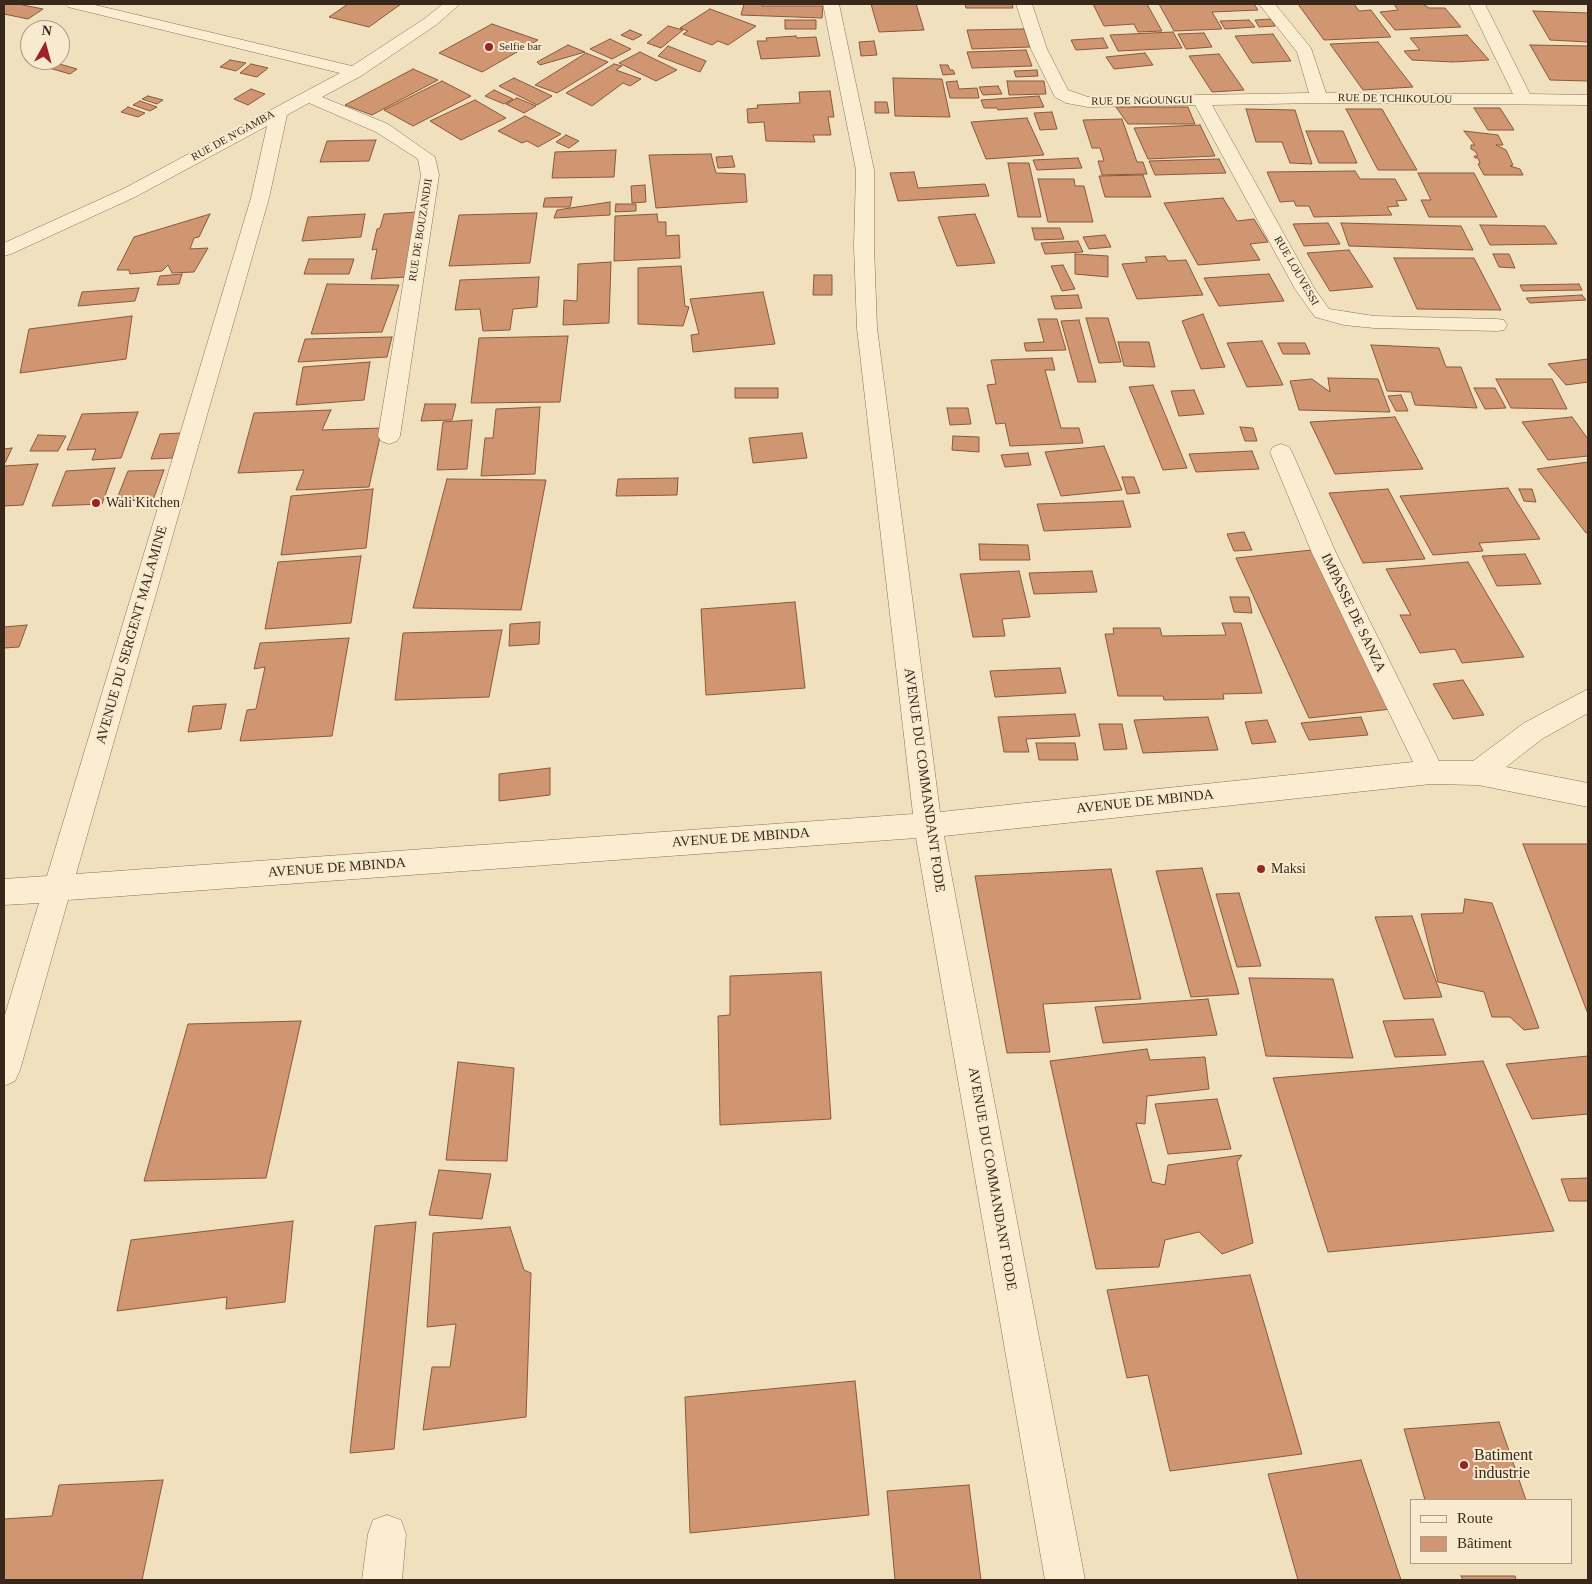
<!DOCTYPE html>
<html>
<head>
<meta charset="utf-8">
<style>
  body { margin:0 }
  #map { position:relative; width:1592px; height:1584px; overflow:hidden; background:#f0e0be; font-family:"Times New Roman",serif }
  canvas { display:block }
  .frame { position:absolute; inset:0; border:5px solid #38281c; pointer-events:none }
  .legend { position:absolute; left:1410px; top:1499px; width:162px; height:65px; box-sizing:border-box; background:#f7eace; border:1px solid #ab9c87; margin:0; padding:6px 9px; list-style:none; font-size:15px; color:#38281c }
  .legend li { display:flex; align-items:center; gap:10px; height:25px }
  .legend b { width:25px; border:1px solid #ab9c87 }
  .north { position:absolute; left:20px; top:20px; width:50px; height:50px; box-sizing:border-box; background:#f7eace; border:1px solid #ab9c87; border-radius:50%; rotate:7deg; font-size:14px; font-weight:700; line-height:20px; text-align:center; color:#38281c }
  .north::after { content:''; display:block; margin:auto; width:18px; height:22px; background:#9b2328; clip-path:polygon(50% 0,100% 100%,50% 72%,0 100%) }
</style>
</head>
<body>
<div id="map">
<canvas width="1592" height="1584"></canvas>
<div class="frame"></div>
<ul class="legend">
<li><b style="height:6px;background:#faedd2"></b>Route</li>
<li><b style="height:14px;background:#d09672"></b>Bâtiment</li>
</ul>
<div class="north">N</div>
</div>
<script>
const ctx = document.querySelector('canvas').getContext('2d');
ctx.lineJoin = 'round';
function fill(path, color) { ctx.fillStyle = color; ctx.fill(path, 'evenodd'); }
const toPath = rows => new Path2D(rows.map(r => 'M' + r).join(''));
function stroke(path, color, width, dash) { ctx.strokeStyle = color; ctx.lineWidth = width; ctx.lineCap = dash ? 'butt' : 'round'; ctx.setLineDash(dash || []); ctx.stroke(path); }
function label(font, color, halo, rows, align = 'center') {
  ctx.font = font + ' "Times New Roman",serif'; ctx.lineWidth = 4; ctx.setLineDash([]); ctx.textBaseline = 'middle'; ctx.strokeStyle = halo; ctx.fillStyle = color; for (const [text, x, y, turn = 0] of rows) {
    ctx.save(); ctx.translate(x, y); ctx.rotate((+turn || 0) * Math.PI / 180); ctx.textAlign = isNaN(turn) ? turn : align; if (halo) ctx.strokeText(text, 0, 0); ctx.fillText(text, 0, 0); ctx.restore();
  }
}
const building = toPath([
  [4,4,18,4,43,9,28,19,4,14,4,4],
  [348,4,401,4,369,27,329,17,348,4],
  [744,4,762,4,762,6,823,6,822,18,741,15,744,4],
  [871,4,916,4,924,30,879,32,871,4],
  [965,4,1012,4,1013,8,966,8,965,4],
  [1093,4,1147,4,1162,31,1138,32,1134,24,1104,26,1093,4],
  [1159,4,1254,4,1258,10,1212,12,1222,29,1174,31,1159,4],
  [1298,4,1354,4,1359,11,1371,10,1391,37,1324,40,1298,4],
  [1394,4,1423,4,1429,8,1445,8,1461,27,1395,30,1380,12,1398,10,1394,4],
  [710,9,756,26,728,45,718,41,712,45,683,34,688,31,680,28,710,9],
  [1533,11,1588,13,1588,42,1550,40,1533,11],
  [1271,19,1275,26,1259,27,1255,20,1271,19],
  [785,20,816,20,816,29,785,29,785,20],
  [1249,20,1255,27,1225,29,1220,21,1249,20],
  [492,24,538,40,482,72,439,53,492,24],
  [668,26,683,30,661,48,647,43,668,26],
  [1024,29,1030,47,972,49,967,30,1024,29],
  [630,30,642,35,633,40,621,35,630,30],
  [1173,32,1182,48,1118,51,1110,35,1173,32],
  [1204,33,1212,47,1186,49,1178,34,1204,33],
  [1273,34,1291,61,1252,63,1235,36,1273,34],
  [1467,35,1489,60,1453,62,1412,60,1404,51,1420,50,1410,38,1467,35],
  [796,36,797,38,816,37,820,56,761,59,757,41,767,41,766,38,796,36],
  [1103,38,1108,48,1076,50,1071,40,1103,38],
  [610,39,631,49,612,59,590,49,610,39],
  [874,41,877,55,861,56,859,42,874,41],
  [1378,42,1413,87,1363,90,1330,44,1378,42],
  [568,45,585,52,540,65,537,62,568,45],
  [1530,45,1588,46,1588,81,1550,80,1530,45],
  [668,46,706,61,700,72,658,56,668,46],
  [1026,50,1032,66,972,68,967,52,1026,50],
  [640,52,677,70,656,81,619,63,640,52],
  [586,53,608,62,557,93,535,85,586,53],
  [1145,53,1153,65,1114,69,1106,57,1145,53],
  [1219,54,1244,90,1212,92,1189,56,1219,54],
  [30,57,30,60,48,60,39,65,25,60,30,57],
  [230,60,246,63,236,71,220,67,230,60],
  [56,63,77,69,70,74,49,68,56,63],
  [251,64,268,68,257,77,240,73,251,64],
  [614,64,622,66,616,70,641,79,630,86,623,83,592,106,566,93,614,64],
  [940,65,948,65,950,70,953,70,955,74,943,75,940,65],
  [413,69,438,80,372,115,345,105,413,69],
  [1037,70,1038,76,1016,77,1014,71,1037,70],
  [514,78,552,96,537,105,499,86,514,78],
  [893,78,942,79,950,117,895,116,893,78],
  [442,81,471,96,413,126,384,110,442,81],
  [957,81,959,89,977,88,979,98,950,98,946,82,957,81],
  [1007,81,1044,81,1046,94,1009,95,1007,81],
  [998,86,1002,94,983,95,979,87,998,86],
  [251,89,265,94,248,105,234,99,251,89],
  [494,90,513,99,504,104,485,96,494,90],
  [830,91,834,117,828,117,831,135,813,135,815,142,766,141,764,122,748,123,747,109,758,108,757,105,800,103,799,92,830,91],
  [148,96,163,100,157,104,142,99,148,96],
  [1039,96,1044,107,998,110,997,108,984,108,981,100,1039,96],
  [517,98,536,106,524,113,506,104,517,98],
  [475,100,506,118,461,140,430,121,475,100],
  [140,101,157,107,150,111,133,105,140,101],
  [875,102,887,102,889,113,875,113,875,102],
  [128,107,145,113,138,117,121,112,128,107],
  [1116,107,1188,107,1195,124,1128,124,1116,107],
  [1474,108,1500,108,1514,130,1488,130,1474,108],
  [1246,109,1295,110,1312,164,1290,163,1282,142,1256,142,1246,109],
  [1346,109,1382,109,1417,170,1378,170,1346,109],
  [1052,112,1057,129,1040,130,1034,113,1052,112],
  [525,116,561,134,538,147,527,141,522,143,498,131,525,116],
  [1027,118,1044,155,986,159,971,122,1027,118],
  [1122,119,1137,162,1143,162,1147,174,1102,175,1098,161,1104,161,1100,148,1092,148,1083,120,1122,119],
  [1200,125,1215,156,1148,159,1134,128,1200,125],
  [1306,131,1343,131,1357,163,1319,163,1306,131],
  [1464,131,1498,135,1503,145,1496,145,1506,150,1513,165,1510,166,1520,169,1523,175,1484,175,1478,164,1480,163,1478,158,1475,158,1474,156,1478,156,1475,151,1471,149,1471,145,1475,145,1464,131],
  [566,135,579,141,569,148,556,142,566,135],
  [376,140,369,161,320,162,327,141,376,140],
  [616,150,614,177,552,178,555,152,616,150],
  [711,154,716,173,745,174,747,202,656,208,649,155,711,154],
  [732,156,735,167,718,168,716,157,732,156],
  [1078,158,1082,168,1037,170,1033,160,1078,158],
  [1219,159,1226,173,1155,175,1149,161,1219,159],
  [1008,163,1029,163,1041,217,1018,217,1008,163],
  [1355,171,1360,179,1395,179,1407,200,1396,201,1399,206,1387,207,1392,215,1314,217,1309,206,1296,206,1294,201,1280,202,1267,172,1355,171],
  [914,172,918,188,985,184,989,196,898,201,890,173,914,172],
  [1418,173,1474,173,1497,217,1429,217,1421,200,1431,200,1418,173],
  [1143,175,1151,197,1105,197,1099,176,1143,175],
  [1038,179,1074,179,1075,186,1084,186,1093,222,1048,222,1038,179],
  [645,185,646,202,632,203,631,186,645,185],
  [572,197,570,207,543,207,545,198,572,197],
  [1223,198,1237,221,1254,219,1268,242,1250,244,1260,260,1198,265,1164,203,1223,198],
  [610,202,610,215,554,218,557,210,610,202],
  [616,204,636,204,636,211,615,212,616,204],
  [418,212,407,277,371,279,377,249,372,250,377,229,380,228,384,214,418,212],
  [537,213,530,263,449,266,459,215,537,213],
  [210,214,199,237,194,238,190,249,208,248,194,272,172,273,168,265,162,271,130,274,129,270,117,270,134,237,210,214],
  [365,214,361,237,302,241,308,217,365,214],
  [657,214,658,222,666,222,666,236,679,235,680,258,614,261,615,216,657,214],
  [975,214,995,263,957,266,938,217,975,214],
  [1328,223,1340,244,1304,246,1293,224,1328,223],
  [1341,223,1461,226,1473,250,1349,246,1341,223],
  [1480,225,1545,226,1557,244,1490,245,1480,225],
  [1032,228,1060,228,1064,239,1035,240,1032,228],
  [1105,235,1111,247,1089,249,1083,237,1105,235],
  [1078,241,1083,252,1045,254,1041,243,1078,241],
  [1349,250,1373,287,1330,291,1307,253,1349,250],
  [1075,254,1108,256,1108,277,1075,274,1075,254],
  [1493,254,1509,254,1515,268,1499,267,1493,254],
  [1165,256,1168,261,1186,260,1203,295,1137,299,1122,264,1147,262,1145,257,1165,256],
  [1394,258,1474,258,1501,310,1417,309,1394,258],
  [309,259,354,259,349,274,304,274,309,259],
  [611,262,609,323,563,325,564,300,577,301,578,264,611,262],
  [1063,265,1075,289,1062,291,1051,266,1063,265],
  [681,266,685,306,689,307,683,326,638,324,638,268,681,266],
  [182,274,179,284,157,285,160,276,182,274],
  [1269,274,1284,301,1219,306,1204,278,1269,274],
  [814,275,832,275,832,295,813,295,814,275],
  [539,277,537,307,513,309,510,330,483,331,480,309,455,310,460,280,539,277],
  [327,284,399,285,382,332,311,334,327,284],
  [1579,284,1582,290,1523,291,1520,285,1579,284],
  [139,288,135,301,78,306,82,292,139,288],
  [763,292,775,344,693,352,691,335,699,334,690,299,763,292],
  [1078,295,1082,308,1055,309,1051,296,1078,295],
  [1582,295,1586,300,1530,303,1526,298,1582,295],
  [1203,314,1225,367,1201,369,1182,321,1203,314],
  [132,316,126,359,20,373,29,329,132,316],
  [1086,318,1108,318,1121,362,1099,363,1086,318],
  [1038,319,1057,319,1066,350,1026,351,1024,343,1044,342,1038,319],
  [1079,320,1096,382,1078,382,1061,321,1079,320],
  [568,336,560,402,471,403,479,338,568,336],
  [392,337,387,357,298,362,305,339,392,337],
  [1262,341,1283,385,1247,387,1227,343,1262,341],
  [1118,342,1149,342,1155,367,1124,366,1118,342],
  [1278,343,1305,343,1310,354,1283,354,1278,343],
  [1371,345,1439,348,1446,367,1461,367,1477,408,1415,405,1411,392,1387,391,1371,345],
  [1052,358,1055,370,1045,370,1061,428,1079,428,1083,443,1010,446,1005,423,996,424,987,385,996,384,991,360,1052,358],
  [1588,359,1588,382,1566,385,1548,364,1588,359],
  [370,362,364,400,296,405,303,367,370,362],
  [1328,378,1378,379,1390,412,1299,410,1290,381,1312,379,1330,392,1328,378],
  [1496,379,1552,379,1567,409,1511,408,1496,379],
  [1153,385,1187,468,1163,470,1129,387,1153,385],
  [735,388,778,388,778,398,735,398,735,388],
  [1474,388,1495,388,1506,408,1485,409,1474,388],
  [1194,390,1204,414,1179,416,1171,391,1194,390],
  [1401,395,1408,411,1396,411,1388,396,1401,395],
  [425,404,456,404,452,420,421,421,425,404],
  [540,407,535,474,481,476,485,438,493,438,496,409,540,407],
  [947,408,968,408,971,424,950,425,947,408],
  [331,410,322,430,382,428,369,487,296,490,304,470,238,473,254,413,331,410],
  [138,412,121,458,92,460,96,449,67,450,82,414,138,412],
  [1395,417,1423,469,1335,474,1310,422,1395,417],
  [1572,417,1588,439,1588,456,1548,460,1522,422,1572,417],
  [472,420,467,469,437,470,443,422,472,420],
  [1240,427,1253,428,1257,441,1245,441,1240,427],
  [181,433,172,458,151,459,160,434,181,433],
  [802,433,807,458,753,463,749,438,802,433],
  [38,435,66,436,58,451,30,451,38,435],
  [953,436,979,437,979,452,952,450,953,436],
  [1104,446,1122,490,1061,496,1045,452,1104,446],
  [12,448,5,463,4,463,4,449,12,448],
  [1252,451,1259,469,1196,472,1189,454,1252,451],
  [1028,453,1031,465,1005,467,1001,455,1028,453],
  [1588,462,1588,532,1586,533,1537,469,1588,462],
  [38,464,23,505,4,506,4,466,38,464],
  [115,468,102,504,52,506,66,471,115,468],
  [164,470,153,500,116,501,128,471,164,470],
  [1122,477,1134,477,1140,493,1127,494,1122,477],
  [678,478,677,495,616,496,618,479,678,478],
  [447,479,546,480,521,610,413,608,447,479],
  [1508,488,1540,539,1479,543,1483,551,1433,555,1400,496,1508,488],
  [373,489,366,548,281,555,291,496,373,489],
  [1388,489,1425,559,1363,563,1329,493,1388,489],
  [1519,489,1532,489,1536,502,1524,501,1519,489],
  [1123,501,1131,527,1044,531,1037,504,1123,501],
  [1244,532,1252,550,1234,551,1227,534,1244,532],
  [979,544,1028,545,1030,560,980,560,979,544],
  [1312,550,1392,709,1309,718,1236,558,1312,550],
  [1525,554,1541,584,1497,586,1482,556,1525,554],
  [361,556,351,623,265,629,278,562,361,556],
  [1468,562,1524,657,1462,663,1455,649,1420,653,1400,615,1411,615,1386,569,1468,562],
  [1019,571,1030,617,1002,619,1005,636,973,637,960,574,1019,571],
  [1092,571,1097,592,1034,594,1029,573,1092,571],
  [1230,597,1249,597,1252,613,1234,612,1230,597],
  [795,602,805,688,706,695,701,609,795,602],
  [540,622,539,644,509,646,510,624,540,622],
  [1222,623,1241,623,1262,693,1223,694,1224,699,1164,700,1163,696,1118,696,1105,634,1114,634,1113,628,1160,628,1162,636,1226,635,1222,623],
  [27,625,19,647,4,648,4,627,27,625],
  [502,630,489,697,395,700,403,633,502,630],
  [349,638,332,736,240,741,247,710,256,709,265,667,254,669,260,643,349,638],
  [1060,668,1066,693,995,697,990,671,1060,668],
  [1463,680,1484,715,1453,719,1433,684,1463,680],
  [226,704,221,729,188,732,193,706,226,704],
  [1075,714,1080,736,1026,739,1029,752,1004,752,998,717,1075,714],
  [1208,717,1218,750,1143,753,1134,720,1208,717],
  [1361,717,1368,735,1309,740,1301,723,1361,717],
  [1267,720,1276,742,1252,744,1245,722,1267,720],
  [1099,724,1122,724,1127,749,1104,750,1099,724],
  [1036,743,1075,743,1078,760,1039,760,1036,743],
  [550,768,550,795,499,801,499,774,550,768],
  [1523,844,1588,844,1588,1014,1523,844],
  [1202,868,1239,994,1191,997,1156,871,1202,868],
  [1111,869,1141,999,1043,1004,1050,1052,1007,1053,975,876,1111,869],
  [1239,893,1261,966,1237,967,1216,894,1239,893],
  [1465,899,1492,903,1539,1028,1524,1030,1510,1017,1492,1017,1484,992,1438,982,1421,914,1463,913,1465,899],
  [1412,916,1442,997,1404,999,1375,917,1412,916],
  [821,972,831,1119,720,1125,718,1016,730,1015,730,976,821,972],
  [1249,978,1333,979,1353,1058,1266,1056,1249,978],
  [1208,999,1217,1035,1103,1043,1095,1007,1208,999],
  [1433,1019,1446,1055,1395,1057,1383,1021,1433,1019],
  [301,1021,266,1178,144,1181,188,1024,301,1021],
  [1147,1049,1150,1060,1205,1057,1209,1089,1147,1096,1145,1124,1136,1123,1152,1182,1165,1185,1168,1165,1242,1155,1237,1162,1253,1243,1222,1254,1199,1232,1165,1240,1159,1267,1096,1269,1050,1061,1147,1049],
  [1588,1056,1588,1114,1532,1119,1506,1064,1588,1056],
  [1483,1061,1554,1231,1328,1252,1273,1078,1483,1061],
  [458,1062,514,1068,507,1161,446,1160,458,1062],
  [1217,1099,1231,1149,1168,1154,1155,1104,1217,1099],
  [439,1170,491,1174,482,1219,429,1215,439,1170],
  [1588,1178,1588,1201,1569,1201,1561,1179,1588,1178],
  [293,1221,285,1302,226,1309,227,1297,117,1311,131,1240,293,1221],
  [416,1222,394,1449,350,1453,375,1226,416,1222],
  [510,1227,524,1270,531,1273,526,1417,423,1430,432,1367,450,1367,456,1324,427,1327,433,1233,510,1227],
  [1250,1275,1302,1454,1170,1471,1148,1375,1127,1378,1107,1290,1250,1275],
  [855,1381,869,1515,690,1533,685,1397,855,1381],
  [1499,1422,1526,1500,1425,1500,1404,1429,1499,1422],
  [1361,1460,1401,1580,1298,1580,1268,1474,1361,1460],
  [163,1480,142,1580,4,1580,4,1519,52,1516,59,1485,163,1480],
  [969,1485,981,1580,895,1580,887,1491,969,1485],
  [1461,1576,1515,1576,1516,1580,1463,1580,1461,1576]
]);
const minor = toPath([
  [65,4,91,4,352,66,424,19,443,4,460,4,436,25,361,76,322,97,388,124,435,157,439,175,400,436,397,441,389,444,381,441,378,436,421,175,418,159,376,132,309,103,287,115,269,198,76,874,913,814,857,328,854,246,856,170,823,4,839,4,874,170,874,246,877,328,940,812,1413,762,1312,553,1270,452,1273,447,1281,444,1289,447,1292,452,1336,553,1439,761,1473,761,1524,723,1588,689,1588,713,1542,739,1506,767,1588,783,1588,807,1478,785,1431,784,944,836,1085,1580,1045,1580,916,838,68,900,20,1070,15,1081,4,1086,4,1018,39,903,4,905,4,879,47,876,251,198,267,126,135,197,11,254,4,256,4,243,123,189,340,73,68,7,65,4],
  [1016,4,1032,4,1047,49,1068,90,1088,97,1309,93,1297,52,1259,4,1275,4,1311,48,1326,93,1513,94,1469,4,1485,4,1530,94,1588,95,1588,105,1319,103,1212,105,1314,288,1329,309,1374,316,1497,319,1504,320,1507,325,1504,330,1497,331,1374,328,1344,325,1315,317,1295,289,1195,105,1088,107,1066,103,1055,97,1031,49,1016,4],
  [387,1515,401,1520,406,1534,402,1580,362,1580,368,1534,373,1520,387,1515]
]);
const markers = [
  [489,47,5,"#9b2328"],
  [96,503,5,"#9b2328"],
  [1261,869,5,"#9b2328"],
  [1464,1465,5,"#9b2328"]
];
const farPoinames = [
  ["Selfie bar",499,47]
];
const farStreetnames = [
  ["RUE DE TCHIKOULOU",1395,99,1],
  ["RUE DE NGOUNGUI",1142,101,-1],
  ["RUE DE N'GAMBA",233,136,-29],
  ["RUE DE BOUZANDJI",421,230,-81],
  ["RUE LOUVESSI",1296,271,60]
];
const poiNames = [
  ["Wali Kitchen",106,503],
  ["Maksi",1271,869]
];
const streetNames = [
  ["IMPASSE DE SANZA",1353,613,64],
  ["AVENUE DU SERGENT MALAMINE",132,635,-74],
  ["AVENUE DU COMMANDANT FODE",924,780,82],
  ["AVENUE DE MBINDA",1145,802,-6],
  ["AVENUE DE MBINDA",741,838,-4],
  ["AVENUE DE MBINDA",337,868,-4],
  ["AVENUE DU COMMANDANT FODE",992,1179,80]
];
const nearPoinames = [
  ["Batiment",1474,1456],
  ["industrie",1474,1474]
];
fill(building, '#d09672');
stroke(building, '#89583b', 1);
stroke(minor, '#897056', 1);
fill(minor, '#faedd2');
for (const [x, y, r, color] of markers) { const dot = new Path2D(); dot.arc(x, y, r, 0, 2 * Math.PI); ctx.fillStyle = color; ctx.fill(dot); stroke(dot, '#f7eace', 2); }
label('11px', '#38281c', '#f7eace', farPoinames, 'left');
label('11px', '#38281c', '#f7eace', farStreetnames);
label('14px', '#38281c', '#f7eace', poiNames, 'left');
label('14px', '#38281c', '#f7eace', streetNames);
label('16px', '#38281c', '#f7eace', nearPoinames, 'left');
</script>
</body>
</html>
